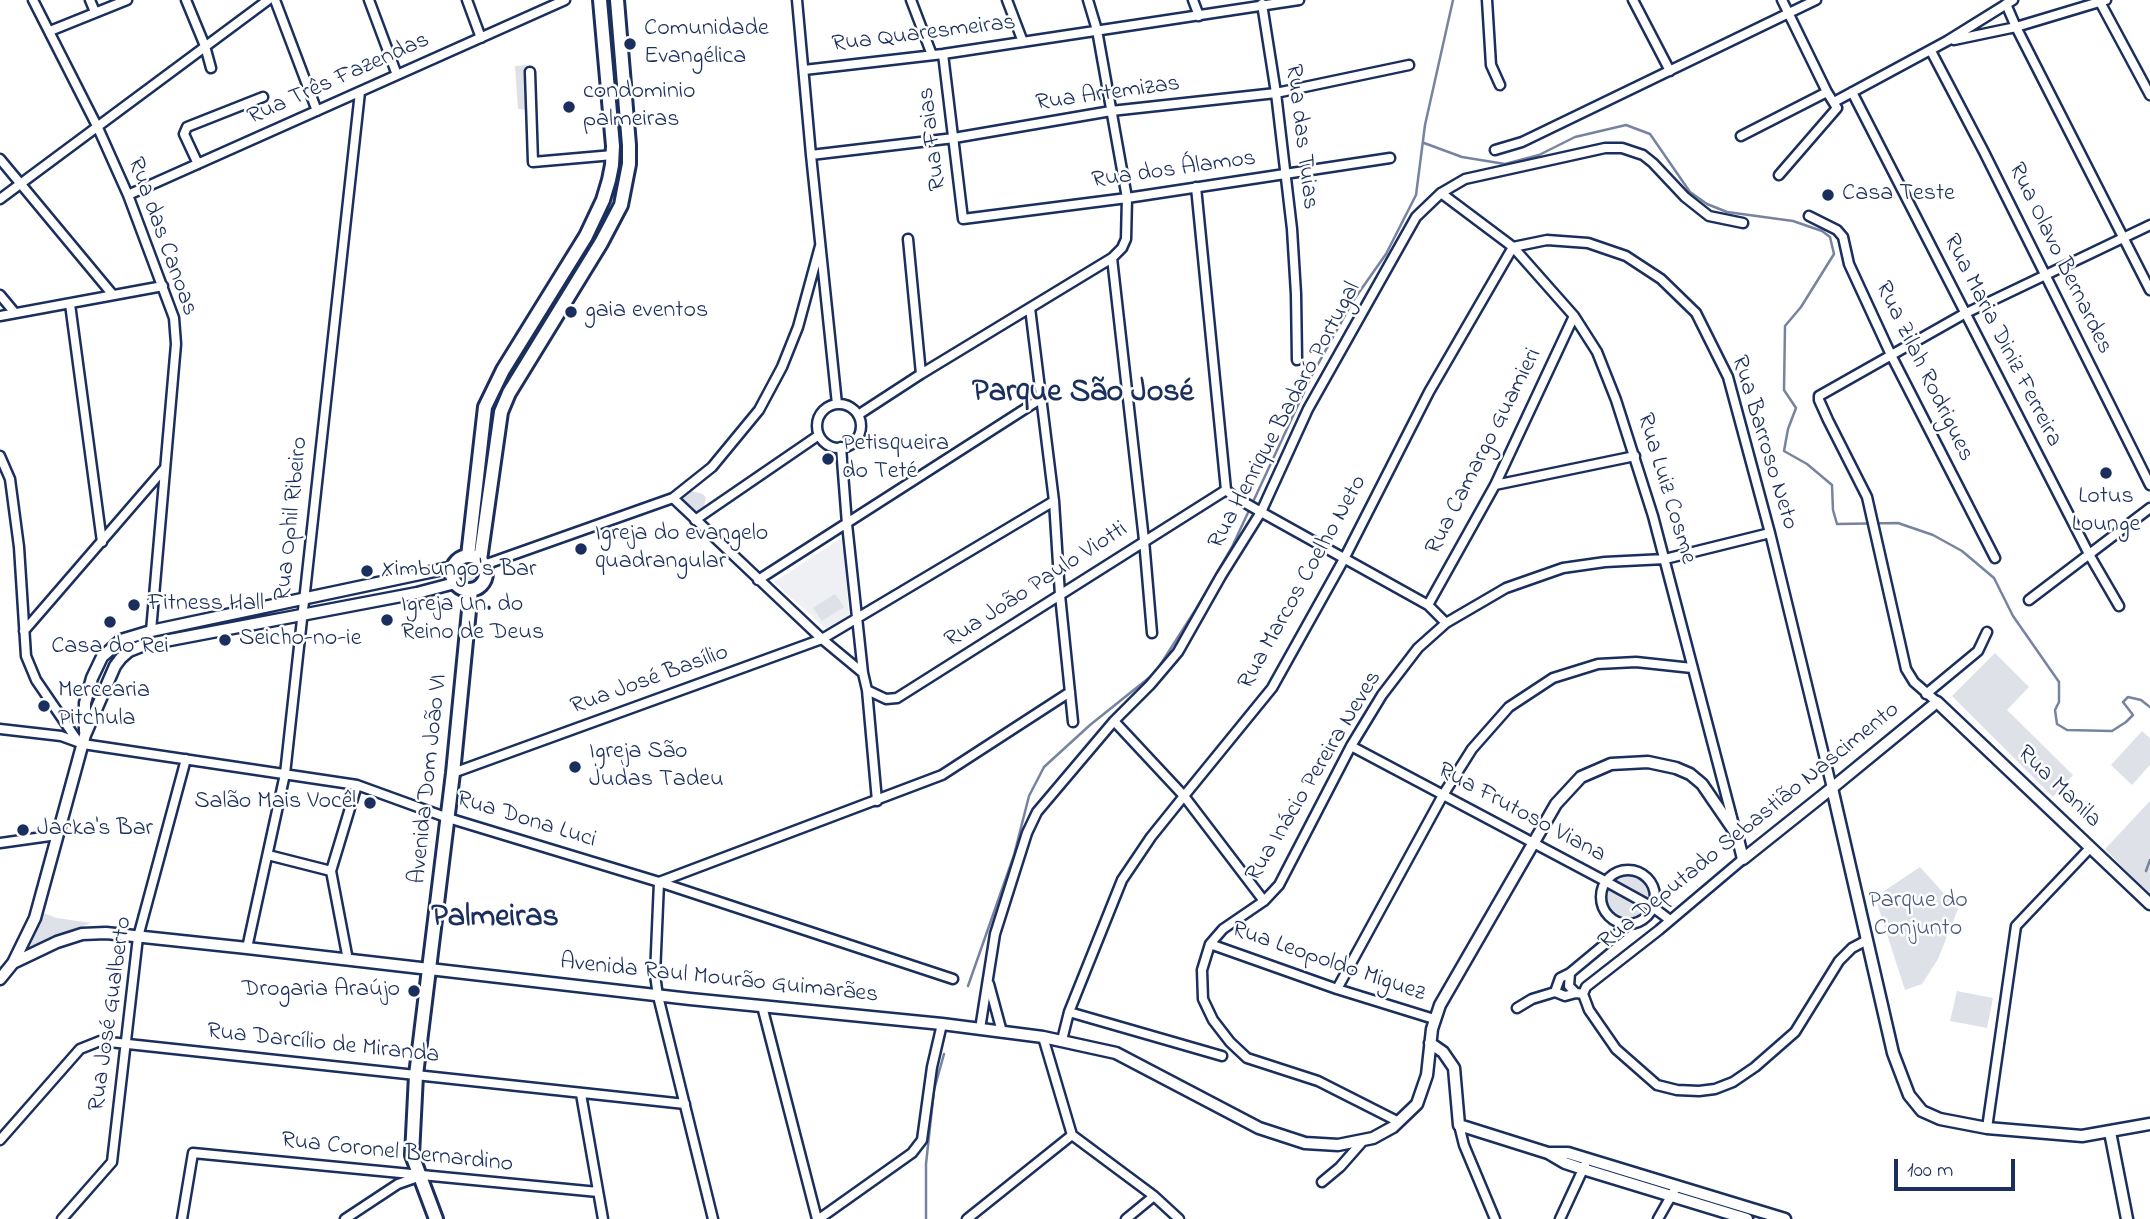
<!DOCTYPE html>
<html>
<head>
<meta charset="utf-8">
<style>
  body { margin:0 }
  #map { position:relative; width:2150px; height:1219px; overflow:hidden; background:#fff; font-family:"Indie Flower",sans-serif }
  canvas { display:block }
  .scale { position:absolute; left:1894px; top:1159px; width:121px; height:32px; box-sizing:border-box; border:4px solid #1b2f5e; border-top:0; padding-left:9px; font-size:21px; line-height:24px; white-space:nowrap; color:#1b2f5e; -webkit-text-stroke:5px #fff; paint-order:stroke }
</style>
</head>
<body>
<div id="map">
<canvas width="2150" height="1219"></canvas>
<div class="scale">100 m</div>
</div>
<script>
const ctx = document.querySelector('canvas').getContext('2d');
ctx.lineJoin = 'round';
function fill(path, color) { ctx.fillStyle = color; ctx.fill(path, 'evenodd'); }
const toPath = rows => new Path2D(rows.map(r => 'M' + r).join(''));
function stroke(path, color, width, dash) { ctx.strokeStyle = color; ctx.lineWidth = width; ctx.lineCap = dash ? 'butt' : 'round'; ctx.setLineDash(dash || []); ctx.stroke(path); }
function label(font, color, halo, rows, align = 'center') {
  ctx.font = font + ' "Indie Flower",sans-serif'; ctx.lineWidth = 5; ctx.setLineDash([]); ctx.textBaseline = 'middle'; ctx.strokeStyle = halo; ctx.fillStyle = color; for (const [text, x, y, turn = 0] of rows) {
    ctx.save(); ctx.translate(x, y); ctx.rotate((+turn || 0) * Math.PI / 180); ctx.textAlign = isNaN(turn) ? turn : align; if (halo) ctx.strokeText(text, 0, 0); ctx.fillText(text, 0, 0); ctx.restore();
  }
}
const built = toPath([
  [843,537,849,614,847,618,829,629,825,628,774,582]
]);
const green = toPath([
  [527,65,529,110,518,109,515,66],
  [691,491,703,494,706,498,704,506,697,514,692,514,681,503,682,499],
  '454 574a14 14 0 1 1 28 0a14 14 0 1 1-28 0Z',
  [835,594,844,607,822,621,813,608],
  [1995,653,2029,687,2007,710,2073,775,2053,797,1952,696],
  [2142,731,2150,738,2150,765,2132,785,2111,765],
  [2150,801,2150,895,2105,849],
  [1920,867,1958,909,1938,959,1922,984,1905,990,1875,897],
  '1601 897a27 27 0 1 1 54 0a27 27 0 1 1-54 0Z',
  [43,913,57,918,91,923,30,947],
  [1957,991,1993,998,1987,1028,1950,1021]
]);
const stream = toPath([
  [1424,143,1462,157,1505,164,1539,155,1575,137,1626,125,1650,134,1690,192,1707,204,1727,212,1793,221,1822,231,1830,237,1834,254,1801,307,1785,326,1784,390,1796,408,1788,429,1784,451,1807,464,1832,485,1833,510,1837,524,1898,523,1933,535,1962,551,1994,578,2013,616,2059,682,2059,702,2055,710,2057,724,2067,730,2112,731,2126,722,2133,715,2123,702,2128,697,2141,700,2150,707],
  [2146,871,2150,860],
  [968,986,1014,855,1029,796,1044,767,1090,725,1155,673,1196,609,1232,547,1312,375,1353,301,1386,254,1416,195,1425,125,1453,0],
  [926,1219,926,1164,934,1090,944,1054]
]);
const minor = toPath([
  [33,0,98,128,128,195,174,318,176,344,151,631],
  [90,0,95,12],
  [186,0,205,46,211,68],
  [275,0,317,111],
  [369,0,397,75],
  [467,0,481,38],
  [797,0,811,155,837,404],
  [911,0,932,55],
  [1007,0,1023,42],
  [1193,0,1199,16],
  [1487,0,1491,65,1500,85],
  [1633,0,1670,71],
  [2100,2,2150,95],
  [1262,4,1276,93,1292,229,1296,294,1297,360],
  [2006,4,2016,27,2150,290],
  [50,31,127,0],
  [1954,40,2016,27,2106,0],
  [1931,51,1984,152,2150,485],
  [943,54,963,219,1127,198,1390,158],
  [804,70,943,54,1299,0],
  [530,72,533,162,613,155],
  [1852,92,2090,556,2119,606],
  [1834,102,1947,41,2013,0],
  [1741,136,1827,92],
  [1495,150,1522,142,1816,0],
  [811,155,954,138,1111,111,1276,93,1409,65],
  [0,159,113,295],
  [198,164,184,134,187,127,263,97],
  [1779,175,1837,108,1827,92,1782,0],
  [1196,187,1226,490],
  [1441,193,1513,247,1574,316,1597,352,1616,400,1653,516,1735,829],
  [128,195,565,0],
  [0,199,268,0],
  [1809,216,1837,230,1843,237,1849,264,1891,355,1995,558],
  [908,239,921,374],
  [1112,258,1144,540,1152,633],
  [0,295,15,313],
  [70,304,102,542],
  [1030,308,1054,501,1060,595,1073,722],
  [0,316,163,286],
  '817 426a22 22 0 1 1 44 0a22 22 0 1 1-44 0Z',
  [858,415,921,374,1112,258,1122,248,1126,239,1127,198,1097,30,1088,0],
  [841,447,847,524,863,673,867,690,877,801],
  [0,456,10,479,19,547,26,656,36,680,77,740],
  [1495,485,1635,456],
  [1226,490,1233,496,1261,512,1428,605,1446,623],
  [673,498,822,639,863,673],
  [695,520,819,435],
  [484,565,673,498,712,467,759,410,782,367,798,327,820,246],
  [758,580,1042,398],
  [2029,600,2150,508],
  [1428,605,1495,485,1574,316],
  [24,631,164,469],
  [867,690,886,699,897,698,1226,490],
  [1926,694,1978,651,1987,632],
  [1937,702,1914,682,1906,669,1867,497,1828,420,1819,400,1819,396,1964,314,2150,225],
  [1114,721,1184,796,1264,901],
  [0,729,61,736,83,744,357,785,448,818,659,882,953,979],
  [1351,746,1605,881,1654,908,1670,920],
  [453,773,822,639,1054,501],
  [0,843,57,835],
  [268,855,331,871],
  [1743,859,1659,930,1586,987,1583,994,1589,1010,1616,1049,1657,1085,1677,1090,1699,1091,1715,1089,1733,1082,1755,1067,1795,1032,1839,961,1852,948,1867,940],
  '1601 897a27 27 0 1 1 54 0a27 27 0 1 1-54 0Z',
  [1210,944,1337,989,1434,1019],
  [247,948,285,774,360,92],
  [348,960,331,871,357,785],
  [1570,973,1569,986,1576,993,1583,994],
  [989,984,1002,1032],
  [1337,989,1443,795,1472,749,1509,707,1553,678,1598,664,1636,662,1692,668],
  [1555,992,1565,996,1576,993],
  [762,1006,817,1219],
  [1517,1008,1532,999,1555,992,1560,978,1570,973,1629,924],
  [1069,1012,1222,1056],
  [980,1029,995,934,1027,833,1037,812,1114,721,1150,685,1178,652,1221,576,1261,512,1308,409,1416,217,1441,193,1465,179,1605,148,1622,148,1643,155,1653,163,1685,197,1709,216,1743,223],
  [1043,1037,1072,1135,1154,1196,1179,1219],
  [1062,1040,1069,1012,1122,880,1151,837,1184,796,1272,688,1344,559,1429,392,1513,247,1547,240,1588,243,1626,256,1661,279,1696,313,1728,377,1770,533,1832,788],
  [581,1094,603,1219],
  [1399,1122,1318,1081,1247,1058,1230,1042,1213,1020,1203,999,1202,970,1210,944,1223,929,1264,901,1279,885,1351,746,1382,695,1418,648,1446,623,1506,588,1563,568,1605,562,1665,559,1770,533],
  [1459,1125,1464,1145,1495,1219],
  [1987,1128,2016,926,2090,848],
  [0,1140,80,1049,100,1041,685,1104],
  [1322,1182,1340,1167,1362,1142],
  [62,1219,112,1162,138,937,186,759],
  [182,1219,193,1153,598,1192],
  [345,1219,398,1184,418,1177],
  [713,1219,658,996,655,975,659,882,942,775,1070,692],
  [819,1219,912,1153,922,1140,932,1067,942,1024],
  [967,1219,1072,1135],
  [1126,1219,1154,1196],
  [1560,1219,1585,1165],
  [1658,1219,1674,1191]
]);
const tertiary = toPath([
  [85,731,85,703,92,678,102,657,121,640,151,631,453,567],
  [1832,788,1893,1053,1909,1095,1922,1111,1940,1119,1987,1128,2082,1136,2150,1124],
  [13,963,57,942,82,934,106,933,247,948,690,999,942,1024,1043,1037,1116,1053,1259,1128,1305,1143,1338,1145,1373,1138,1393,1127,1417,1104,1427,1075,1432,1029,1440,1005,1556,804,1581,777,1611,764,1648,762,1676,768,1690,774,1702,784,1737,835,1743,859,1832,788,1937,702,2150,904],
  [0,979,13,963,35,918,85,735,115,666,121,658,129,651,144,645,417,593,455,583],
  [1430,1043,1443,1052,1454,1068,1459,1125,1548,1153,1565,1163,1583,1169,1747,1219],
  [2110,1132,2127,1219],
  [1548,1153,1568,1153,1785,1219]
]);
const secondary = toPath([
  [468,556,485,407,503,370,586,236,603,200,609,180,612,165,613,146,600,0],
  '452 573a17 17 0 1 1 34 0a17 17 0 1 1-34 0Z',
  [480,560,501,412,509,393,601,243,621,205,629,164,629,145,617,0],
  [436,1219,412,1155,416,1075,453,773,471,590]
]);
const markers = [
  [630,44,7,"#1b2f5e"],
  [569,107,7,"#1b2f5e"],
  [1828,195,7,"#1b2f5e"],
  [571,312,7,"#1b2f5e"],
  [828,459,7,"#1b2f5e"],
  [2106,473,7,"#1b2f5e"],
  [581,549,7,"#1b2f5e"],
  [367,571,7,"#1b2f5e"],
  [134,605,7,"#1b2f5e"],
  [387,620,7,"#1b2f5e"],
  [110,622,7,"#1b2f5e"],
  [225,640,7,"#1b2f5e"],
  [44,706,7,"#1b2f5e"],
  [575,767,7,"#1b2f5e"],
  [370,803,7,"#1b2f5e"],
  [23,830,7,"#1b2f5e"],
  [414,991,7,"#1b2f5e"]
];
const poiNames = [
  ["Comunidade",644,30],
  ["Evangélica",644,58],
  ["condominio",583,93],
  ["palmeiras",583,121],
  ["Casa Teste",1842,195],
  ["gaia eventos",585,312],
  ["Petisqueira",842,445],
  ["do Teté",842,473],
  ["Lotus",2106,498,"center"],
  ["Lounge",2106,526,"center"],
  ["Igreja do evangelo",595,535],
  ["quadrangular",595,563],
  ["Ximbungo's Bar",381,571],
  ["Fitness Hall",148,605],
  ["Igreja Un. do",401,606],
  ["Reino de Deus",401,634],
  ["Seicho-no-ie",239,640],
  ["Casa do Rei",110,648,"center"],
  ["Mercearia",58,692],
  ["Pitchula",58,720],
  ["Igreja São",589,753],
  ["Judas Tadeu",589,781],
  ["Salão Mais Você!",356,803,"right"],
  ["Jacka's Bar",37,830],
  ["Drogaria Araújo",400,991,"right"]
];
const streetNames = [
  ["Rua Quaresmeiras",924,35,-7],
  ["Rua Três Fazendas",339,80,-24],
  ["Rua Artemizas",1108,95,-8],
  ["Rua das Tuias",1300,137,83],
  ["Rua Faias",934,139,-97],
  ["Rua dos Álamos",1174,171,-8],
  ["Rua das Canoas",161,237,70],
  ["Rua Olavo Bernardes",2059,259,64],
  ["Rua Maria Diniz Ferreira",2001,341,63],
  ["Rua Zilah Rodrigues",1923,372,64],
  ["Rua Henrique Badaró Portugal",1286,416,-62],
  ["Rua Barroso Neto",1763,443,73],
  ["Rua Camargo Guamieri",1485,452,-63],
  ["Rua Luiz Cosme",1665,489,73],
  ["Rua Ophil Ribeiro",293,519,-84],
  ["Rua Marcos Coelho Neto",1304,583,-61],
  ["Rua João Paulo Viotti",1037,586,-33],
  ["Rua José Basílio",650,681,-20],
  ["Rua Inácio Pereira Neves",1315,777,-59],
  ["Avenida Dom João VI",430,779,-84],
  ["Rua Manila",2058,788,44],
  ["Rua Frutoso Viana",1521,814,28],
  ["Rua Dona Luci",526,821,17],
  ["Rua Deputado Sebastião Nascimento",1750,827,-39],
  ["Rua Leopoldo Miguez",1328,963,19],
  ["Avenida Raul Mourão Guimarães",719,980,6],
  ["Rua José Gualberto",112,1014,-82],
  ["Rua Darcílio de Miranda",323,1045,6],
  ["Rua Coronel Bernardino",397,1154,6]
];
const parkNames = [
  ["Parque do",1918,902],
  ["Conjunto",1918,930]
];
const districtNames = [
  ["Parque São José",1083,395],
  ["Palmeiras",495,920]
];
fill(built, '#eff0f4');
fill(green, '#dee1e7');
stroke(stream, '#77839f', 2.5);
stroke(minor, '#1b2f5e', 13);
stroke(tertiary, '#1b2f5e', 15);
stroke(secondary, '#1b2f5e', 18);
stroke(minor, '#fff', 8);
stroke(tertiary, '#fff', 10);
stroke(secondary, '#fff', 12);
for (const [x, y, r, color] of markers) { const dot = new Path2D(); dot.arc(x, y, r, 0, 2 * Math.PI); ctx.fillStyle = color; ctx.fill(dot); stroke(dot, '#fff', 2.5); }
label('24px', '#1b2f5e', '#fff', poiNames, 'left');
label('24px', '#1b2f5e', '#fff', streetNames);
label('24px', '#4c5c80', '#fff', parkNames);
label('bold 32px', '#1b2f5e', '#fff', districtNames);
</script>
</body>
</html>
